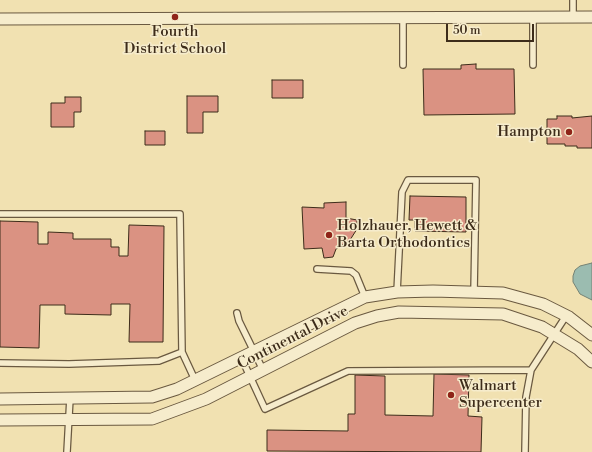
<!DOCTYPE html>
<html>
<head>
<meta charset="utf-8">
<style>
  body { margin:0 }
  #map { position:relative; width:592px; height:452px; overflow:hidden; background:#f1e1b1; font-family:"Libre Bodoni",serif }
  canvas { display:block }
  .scale { position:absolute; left:446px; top:24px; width:88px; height:18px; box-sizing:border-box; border:2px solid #3d2c1a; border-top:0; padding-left:5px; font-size:12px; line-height:14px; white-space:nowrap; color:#3d2c1a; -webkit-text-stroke:3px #f6eccc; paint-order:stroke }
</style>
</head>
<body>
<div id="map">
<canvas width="592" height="452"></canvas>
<div class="scale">50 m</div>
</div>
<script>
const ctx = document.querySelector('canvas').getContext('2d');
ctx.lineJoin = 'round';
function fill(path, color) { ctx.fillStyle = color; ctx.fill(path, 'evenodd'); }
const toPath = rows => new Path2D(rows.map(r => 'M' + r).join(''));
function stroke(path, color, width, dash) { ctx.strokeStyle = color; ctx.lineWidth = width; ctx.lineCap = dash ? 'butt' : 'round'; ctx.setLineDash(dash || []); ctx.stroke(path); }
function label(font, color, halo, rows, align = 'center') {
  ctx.font = font + ' "Libre Bodoni",serif'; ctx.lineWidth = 3; ctx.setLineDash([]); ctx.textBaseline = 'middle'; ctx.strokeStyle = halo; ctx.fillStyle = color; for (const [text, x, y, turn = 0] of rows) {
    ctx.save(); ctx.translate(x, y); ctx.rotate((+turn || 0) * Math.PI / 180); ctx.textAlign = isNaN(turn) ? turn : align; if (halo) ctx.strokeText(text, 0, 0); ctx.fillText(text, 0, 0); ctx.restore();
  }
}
const water = toPath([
  [592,263,592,300,580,294,573,282,573,276,575,270,580,266,592,263]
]);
const building = toPath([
  [476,64,476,69,514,69,515,114,424,115,423,69,461,69,461,65,476,64],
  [272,80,303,80,303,98,272,98,272,80],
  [187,96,218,96,218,112,203,112,203,133,187,133,187,96],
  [65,97,81,97,81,112,74,112,74,127,51,127,51,103,65,103,65,97],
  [557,116,572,116,572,118,592,116,592,148,577,148,577,146,565,146,565,144,547,144,547,119,557,119,557,116],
  [145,131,165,131,165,145,145,145,145,131],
  [410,196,466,197,466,232,415,231,415,220,409,220,410,196],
  [346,202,346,218,357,220,357,229,350,240,336,249,333,257,324,258,322,248,304,249,302,207,324,208,324,203,346,202],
  [0,221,38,222,38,244,48,244,48,232,73,233,73,239,111,239,111,247,119,247,119,256,128,256,129,225,164,226,163,342,129,342,130,304,111,304,111,315,65,314,65,305,40,305,39,348,0,347,0,221],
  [434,374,469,375,468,416,482,417,481,452,267,451,267,430,348,431,348,414,355,414,355,375,385,376,385,415,433,416,434,374]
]);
const service = toPath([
  [403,17,403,65],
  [533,17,533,65],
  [573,17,573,0],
  [0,214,180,214,182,352,195,380],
  [317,269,351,271,356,275,365,297],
  [397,292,402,192,408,180,476,180,474,292],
  [237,313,239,321,263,370],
  [241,357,265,409,348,371,531,370],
  [0,363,69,364,159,361,182,352],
  [67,452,70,398],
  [525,452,526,397,531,370,566,316]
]);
const minor = toPath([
  [0,19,592,17],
  [0,399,152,397,177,389,365,297,397,292,433,291,503,293,543,304,569,317,592,335],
  [0,420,152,419,206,399,355,323,377,316,399,312,503,314,542,327,578,349,592,362]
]);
const markers = [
  [175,17,4,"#8f2418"],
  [569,132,4,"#8f2418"],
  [329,235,4,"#8f2418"],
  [451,395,4,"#8f2418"]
];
const poiNames = [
  ["Fourth",175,32,"center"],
  ["District School",175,49,"center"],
  ["Hampton",561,132,"right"],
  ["Holzhauer, Hewett &",337,226],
  ["Barta Orthodontics",337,243],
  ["Walmart",459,386],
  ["Supercenter",459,403]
];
const streetNames = [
  ["Continental Drive",293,338,-27]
];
fill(water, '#9bbcb0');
stroke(water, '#758274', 1);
fill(building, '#da9282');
stroke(building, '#3d2c1a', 1);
stroke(service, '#6a5940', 8);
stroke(minor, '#6a5940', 13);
stroke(service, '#f6eccc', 5.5);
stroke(minor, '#f6eccc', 11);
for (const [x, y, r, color] of markers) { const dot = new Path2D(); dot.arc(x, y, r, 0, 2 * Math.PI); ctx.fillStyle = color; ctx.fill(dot); stroke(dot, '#f6eccc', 1.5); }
label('15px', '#3d2c1a', '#f6eccc', poiNames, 'left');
label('15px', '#3d2c1a', '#f6eccc', streetNames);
</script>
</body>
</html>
